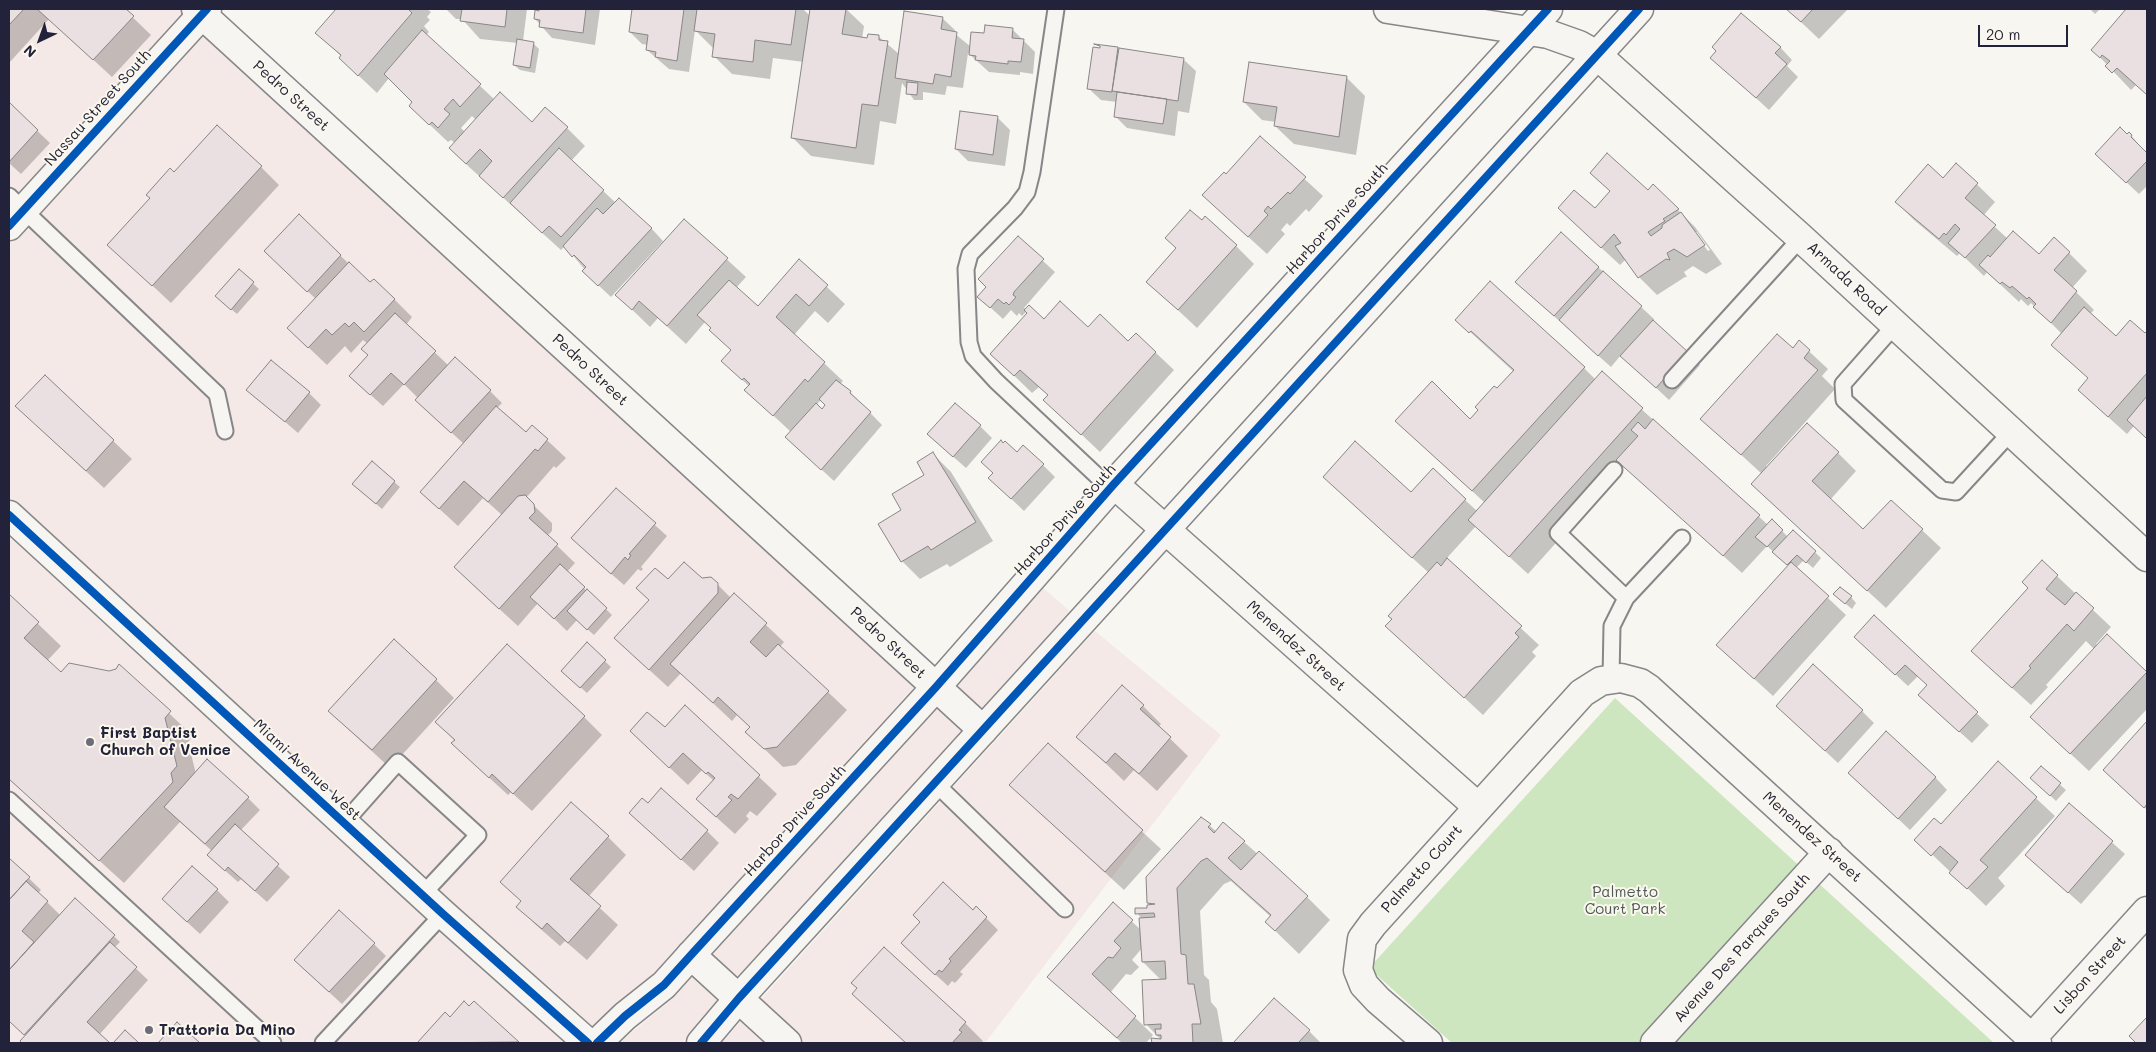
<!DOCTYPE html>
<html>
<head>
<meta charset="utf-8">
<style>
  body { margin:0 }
  #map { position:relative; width:2156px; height:1052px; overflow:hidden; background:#f8f6f0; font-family:Mali,sans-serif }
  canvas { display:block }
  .frame { position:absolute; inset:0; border:10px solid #22223b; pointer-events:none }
  .north { position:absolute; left:15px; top:15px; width:50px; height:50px; -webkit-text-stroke:4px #fbf7ec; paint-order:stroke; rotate:222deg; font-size:14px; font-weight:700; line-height:20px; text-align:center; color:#22223b }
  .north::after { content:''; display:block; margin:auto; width:18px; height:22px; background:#22223b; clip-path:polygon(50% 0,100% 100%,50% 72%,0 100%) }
  .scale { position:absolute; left:1978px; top:25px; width:90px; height:22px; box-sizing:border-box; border:2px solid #22223b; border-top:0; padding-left:6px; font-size:15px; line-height:18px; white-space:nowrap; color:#22223b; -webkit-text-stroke:4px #fbf7ec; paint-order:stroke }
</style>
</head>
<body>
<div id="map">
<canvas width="2156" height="1052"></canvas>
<div class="frame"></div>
<div class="north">N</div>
<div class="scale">20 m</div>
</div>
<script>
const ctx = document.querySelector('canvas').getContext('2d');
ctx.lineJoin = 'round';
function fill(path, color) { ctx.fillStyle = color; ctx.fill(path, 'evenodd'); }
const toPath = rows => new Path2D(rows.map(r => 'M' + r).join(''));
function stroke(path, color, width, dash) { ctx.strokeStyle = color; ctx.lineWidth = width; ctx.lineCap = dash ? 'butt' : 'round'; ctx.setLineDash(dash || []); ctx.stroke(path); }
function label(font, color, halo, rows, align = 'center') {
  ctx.font = font + ' Mali,sans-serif'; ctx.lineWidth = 4; ctx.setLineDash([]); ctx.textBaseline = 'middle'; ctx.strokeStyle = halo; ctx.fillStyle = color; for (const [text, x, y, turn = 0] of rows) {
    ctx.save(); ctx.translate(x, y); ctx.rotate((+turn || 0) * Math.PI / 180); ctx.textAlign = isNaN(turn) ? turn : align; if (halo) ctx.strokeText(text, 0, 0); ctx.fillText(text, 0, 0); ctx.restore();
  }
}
const built = toPath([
  [9,9,213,9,925,675,653,974,593,1025,576,1043,9,1043],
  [1043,588,1070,611,727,988,682,1043,619,1043,673,998,703,965,947,697],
  [1095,631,1221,735,985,1043,721,1043]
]);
const green = toPath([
  [1615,698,1994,1043,1452,1043,1369,968]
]);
const shadow = toPath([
  [9,9,124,9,151,35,112,77,49,19,9,63],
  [338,9,427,9,431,12,427,17,430,20,424,26,429,32,426,35,495,100,532,123,567,128,585,146,571,161,616,203,651,228,663,241,611,297,596,283,565,246,561,250,468,166,450,148,455,143,451,140,448,142,429,124,414,102,389,78,377,93,340,58,342,57,317,33],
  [472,116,476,120,465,132,461,128],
  [446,9,527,9,523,41,533,43,539,49,535,73,520,70,514,65,518,43,480,39,462,19,456,19],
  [540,9,600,9,595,45,552,38,535,19],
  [633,9,803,9,810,16,811,9,846,9,864,26,862,39,868,40,879,37,899,54,942,18,955,30,954,33,971,47,985,35,1013,30,1035,52,1033,74,1020,72,1020,75,989,72,968,53,963,88,947,86,945,95,923,92,923,100,914,100,902,83,896,124,880,121,874,165,811,156,793,138,804,62,773,58,770,79,732,74,714,56,714,49,695,30,689,72,669,69,647,50,648,45,642,44,630,32],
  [1787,9,1848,9,1819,39],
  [2090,9,2100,9,2095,14],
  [2127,9,2147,9,2147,95,2136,85,2131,90,2093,50],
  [1780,47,1792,60,1787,66,1798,77,1769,110,1712,58],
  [1117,48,1119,50,1183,59,1196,71,1189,113,1178,111,1175,136,1127,128,1115,116,1117,102,1101,100,1088,88],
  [1347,78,1365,96,1356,155,1294,144,1275,126,1276,122,1262,120,1244,102],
  [9,104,50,143,21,174,9,163],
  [998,118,1010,130,1005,166,968,161,956,149],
  [2129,133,2147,154,2147,186,2139,194,2109,166],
  [1260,138,1323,196,1309,212,1306,209,1290,226,1287,223,1281,230,1285,234,1267,254,1222,213,1226,176],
  [1957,165,1995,202,1983,216,2008,239,2039,256,2069,253,2087,271,2072,288,2094,310,2090,314,2117,337,2145,335,2147,333,2147,439,2134,426,2127,434,2098,408,2089,379,2052,345,2062,334,2031,303,2028,306,2021,299,2019,302,1987,272,1984,276,1960,253,1957,256,1914,220,1896,202,1943,180],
  [261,167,279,185,171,303,109,245,174,173],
  [1592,173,1648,191,1678,210,1695,227,1722,264,1706,274,1693,266,1684,272,1687,277,1685,277,1657,295,1639,277,1626,259,1620,265,1578,226,1611,192],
  [1694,232,1697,232,1710,250,1708,251],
  [299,216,370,284,394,299,412,317,406,325,448,365,490,391,502,403,497,408,526,434,533,427,566,458,556,468,554,466,526,498,552,523,552,531,547,536,575,563,567,572,612,615,594,635,577,620,567,631,538,603,518,626,473,585,502,515,483,498,458,526,421,492,464,444,429,412,418,398,404,384,383,406,363,388,369,356,368,344,363,340,351,353,345,346,327,365,307,346,316,299,278,264],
  [684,220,746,277,736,288,758,307,799,261,845,304,828,323,815,311,794,335,843,381,839,385,847,389,882,425,834,481,799,449,791,432,746,390,750,387,741,379,732,351,705,322,686,344,658,318,650,327,617,295],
  [821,400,826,405,822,410,816,405],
  [1018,238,1055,272,1024,308,1026,310,1044,321,1088,329,1128,343,1136,334,1174,370,1100,452,1045,400,1049,396,1039,387,1032,393,992,354,1029,313,1027,311,1022,316,1019,313,1017,316,1011,310,1003,319,979,297,988,287],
  [1236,246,1254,264,1197,328,1148,282],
  [1598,267,1641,307,1654,319,1652,321,1700,365,1669,400,1621,355,1611,367,1529,294],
  [239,271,259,289,237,314,223,302],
  [1457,320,1584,368,1596,380,1602,373,1768,525,1772,521,1788,537,1793,531,1821,558,1813,568,1804,560,1796,568,1846,615,1773,696,1717,645,1789,566,1767,546,1742,573,1625,466,1528,574,1476,526,1446,559,1539,645,1532,652,1536,656,1483,715,1387,626,1429,573,1343,495,1411,494,1465,500,1477,511,1485,503,1421,444,1470,420,1514,372],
  [1799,342,1828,369,1822,376,1835,389,1766,466,1768,468,1838,453,1856,471,1830,500,1863,531,1891,501,1941,548,1886,608,1771,502,1762,474,1702,419,1793,350],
  [45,376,132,459,104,488,35,424],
  [248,390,309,393,321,405,298,433],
  [980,426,992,438,966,468,941,446],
  [933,454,951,472,993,541,950,567,947,564,920,579,902,561,880,524,903,510,926,476],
  [1017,454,1043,465,1055,477,1024,511,1002,490],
  [372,463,400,487,382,509,360,490],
  [616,490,667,536,641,567,643,569,641,571,638,569,624,585,585,551],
  [2042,562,2111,627,2096,644,2098,646,2107,636,2147,674,2147,709,2089,771,2031,717,2094,649,2086,641,2046,685,2048,687,2031,705,1991,669],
  [702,580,717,584,731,598,734,595,784,642,780,647,847,710,796,765,783,767,747,732,751,727,737,715,732,721,681,673,668,687,634,656,668,581],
  [9,596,61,646,47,661,61,673,109,672,117,671,119,666,193,736,188,742,196,774,248,798,260,810,240,831,290,877,267,902,241,879,238,882,221,867,212,851,180,822,124,883,9,779],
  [1851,597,1856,603,1852,609,1841,600],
  [1875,617,1989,725,1972,743,1932,707,1928,685,1918,676,1908,686,1868,649],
  [587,644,611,667,587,693,568,676],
  [436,680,454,698,390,768,348,729],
  [1143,706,1161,724,1158,727,1188,756,1157,791,1134,770,1124,781,1077,736],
  [685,707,777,794,757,816,750,811,746,816,749,819,735,834,716,817,714,781,702,770,688,785,650,749],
  [1862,711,1874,723,1838,763,1789,718],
  [584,717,602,735,532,811,511,792,508,795,471,761,453,743,455,741,437,722],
  [2147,723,2147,810,2105,770],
  [1048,745,1161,849,1124,890,1029,803],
  [1998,763,2055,816,1998,878,2005,886,1986,906,1916,839,1941,826],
  [2041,768,2066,790,2056,801,2038,784],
  [1935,777,1947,790,1910,830,1862,785],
  [648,805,707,831,719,843,694,871,643,825],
  [2070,805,2125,854,2081,904,2026,855],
  [1201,818,1217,832,1244,842,1307,897,1330,920,1299,954,1266,922,1271,917,1231,881,1224,884,1200,911,1204,975,1209,980,1211,1002,1217,1009,1223,1043,1153,1043,1152,1040,1161,1040,1146,1024,1162,981,1143,962,1142,948,1132,960,1139,967,1131,975,1126,974,1110,993,1153,1035,1146,1043,1122,1043,1048,976,1113,904,1141,930,1142,919,1137,913,1149,910,1151,906,1148,903],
  [608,837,626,855,588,897,618,925,587,960,565,941,560,946,536,925,518,907,522,902,501,882],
  [9,859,41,890,38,893,60,915,75,899,120,942,114,948,148,980,99,1035,108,1043,24,1043,21,1041,26,1036,9,1020],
  [217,890,229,902,200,934,175,911],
  [976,908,998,930,960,972,963,974,955,983,952,981,948,986,914,955],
  [374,944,386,956,342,1004,307,972],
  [1274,1000,1309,1031,1321,1043,1235,1043],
  [474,1002,519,1043,419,1043,445,1014,450,1019,469,1008],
  [872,1012,965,1023,983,1041,981,1043,907,1043]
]);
const building = toPath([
  [9,9,24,9,9,25,9,9],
  [37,9,126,9,134,16,93,60,37,9],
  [336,9,408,9,412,13,358,76,339,58,341,55,315,33,336,9],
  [462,9,507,9,505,27,460,21,462,9],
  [539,9,586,9,583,33,539,27,540,20,534,19,535,10,539,11,539,9],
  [632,9,684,9,677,61,655,57,656,52,646,50,648,35,629,32,632,9],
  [697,9,796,9,791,45,755,40,753,62,712,57,715,34,694,31,697,9],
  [810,9,846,9,842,34,867,38,868,34,879,35,879,40,888,41,878,106,862,104,856,148,791,138,810,9],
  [1786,9,1813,9,1801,22,1786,9],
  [2126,9,2147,9,2147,95,2117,68,2112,73,2105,66,2110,61,2102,55,2100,58,2091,50,2126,9],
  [904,11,943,17,941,29,957,32,951,77,935,74,933,84,895,78,904,11],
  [1741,13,1781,47,1775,53,1787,64,1756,98,1710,58,1716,51,1712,47,1741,13],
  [985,25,1013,28,1012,38,1024,39,1021,62,1008,61,1008,64,975,60,976,56,969,55,971,32,984,33,985,25],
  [422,30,481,84,460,107,453,99,444,109,450,114,438,128,432,122,429,125,409,106,412,102,384,74,422,30],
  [517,39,534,42,530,68,513,65,517,39],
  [1094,44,1118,47,1112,92,1087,89,1093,47,1100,48,1100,46,1094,44],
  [1119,48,1184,58,1178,101,1112,91,1119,48],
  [1249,62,1347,76,1339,137,1274,126,1277,107,1243,102,1249,62],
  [907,82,918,83,917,95,906,94,907,82],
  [500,92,532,122,545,107,568,127,503,198,479,176,492,161,480,149,466,164,449,148,500,92],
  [1117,92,1167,99,1163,124,1114,117,1117,92],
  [9,102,38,130,9,162,9,102],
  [960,111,998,116,993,155,955,149,960,111],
  [217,125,262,166,152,286,107,245,150,198,146,195,170,168,174,172,217,125],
  [2120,127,2127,134,2129,132,2132,135,2131,137,2147,153,2147,161,2126,183,2095,154,2120,127],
  [1260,136,1306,177,1290,194,1288,192,1271,209,1268,206,1264,211,1268,215,1248,237,1202,195,1224,172,1226,174,1260,136],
  [559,148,604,190,561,237,549,226,542,233,510,203,559,148],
  [1607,153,1648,190,1653,184,1679,209,1663,219,1665,221,1648,232,1651,236,1662,228,1662,225,1681,212,1705,245,1687,257,1674,249,1667,253,1670,260,1666,259,1638,278,1615,246,1621,243,1614,234,1601,248,1558,208,1574,190,1595,208,1610,191,1590,173,1607,153],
  [1956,163,1978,183,1965,198,1996,225,1965,258,1948,243,1960,229,1955,224,1946,235,1944,233,1939,239,1895,202,1928,164,1943,178,1956,163],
  [619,198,652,228,598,286,582,271,586,267,574,255,572,257,563,246,597,208,603,214,619,198],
  [1190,210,1202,220,1205,216,1237,245,1178,310,1146,282,1176,248,1165,238,1190,210],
  [299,214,341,255,307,292,264,251,299,214],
  [684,219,728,258,667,326,639,301,632,310,615,295,684,219],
  [2013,231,2039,254,2054,237,2070,252,2054,270,2077,291,2051,323,2033,307,2036,304,2029,297,2027,299,2012,286,2010,288,2002,282,2000,284,1979,265,1988,255,1990,257,2013,231],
  [1561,232,1599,267,1554,316,1515,282,1561,232],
  [1018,236,1044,259,1014,292,1013,295,1016,297,1009,305,1006,302,1004,304,998,299,990,308,977,297,986,287,978,279,1018,236],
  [799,259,828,285,809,306,796,294,776,317,825,362,808,382,805,379,773,416,744,390,750,384,744,378,742,380,721,361,731,350,709,330,711,328,697,315,729,280,758,306,799,259],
  [349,262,370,282,374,279,395,299,364,332,354,322,349,327,345,323,332,335,326,329,308,348,287,328,349,262],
  [239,269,254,282,231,310,215,296,239,269],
  [1603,271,1642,306,1598,356,1559,320,1603,271],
  [1490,281,1585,367,1472,491,1395,421,1432,381,1470,419,1478,410,1475,407,1494,386,1497,388,1514,370,1471,331,1469,333,1455,320,1490,281],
  [1060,301,1088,327,1100,314,1128,341,1136,333,1156,352,1081,435,1043,400,1048,395,1020,370,1014,376,990,354,1027,313,1024,310,1029,305,1044,319,1060,301],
  [2084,307,2116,336,2130,320,2145,333,2147,331,2147,373,2108,417,2078,390,2088,378,2051,345,2084,307],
  [395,313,436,351,404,385,391,373,370,395,349,376,368,355,361,349,395,313],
  [1653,320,1688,352,1656,388,1620,356,1653,320],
  [1777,334,1793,348,1799,340,1810,350,1804,358,1818,370,1741,455,1700,419,1777,334],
  [455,357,491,390,451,433,415,400,455,357],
  [271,360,310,392,285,422,246,390,271,360],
  [1602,371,1643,408,1509,557,1468,520,1602,371],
  [45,375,114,440,86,471,15,406,45,375],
  [836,380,851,391,850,393,871,412,821,470,785,437,816,403,822,409,825,405,819,399,836,380],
  [2147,396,2147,439,2127,420,2147,396],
  [955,403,981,425,953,457,927,434,955,403],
  [496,406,526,432,532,425,548,439,538,451,535,449,488,502,464,481,439,509,420,492,496,406],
  [1653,419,1760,515,1723,556,1616,460,1638,436,1631,430,1638,422,1645,429,1653,419],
  [1807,423,1839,452,1812,481,1863,529,1891,500,1923,529,1867,591,1751,484,1807,423],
  [1001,440,1003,443,1005,441,1017,452,1023,445,1044,464,1011,499,988,478,993,473,981,462,1001,440],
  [1355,441,1411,492,1433,468,1466,499,1412,558,1323,477,1355,441],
  [933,452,976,522,931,550,928,546,901,562,878,524,901,510,892,494,924,475,917,462,933,452],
  [372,461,395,481,376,504,352,484,372,461],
  [616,488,656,523,629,554,631,555,628,560,625,557,611,574,571,538,616,488],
  [525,495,534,504,535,512,529,518,558,544,499,609,454,567,518,496,525,495],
  [1772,519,1783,530,1767,547,1755,537,1772,519],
  [1793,530,1816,551,1806,563,1797,555,1787,565,1772,552,1793,530],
  [1447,558,1522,626,1515,633,1519,637,1464,698,1385,626,1392,619,1388,616,1437,562,1441,566,1447,558],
  [2042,560,2058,575,2046,589,2065,605,2076,592,2094,608,2074,631,2067,624,2029,666,2031,668,2012,688,1971,651,2028,588,2022,582,2042,560],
  [684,562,702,578,711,577,718,583,718,593,649,670,614,638,649,600,636,588,655,568,668,579,684,562],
  [1791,562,1829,596,1754,679,1716,645,1791,562],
  [560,564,585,587,554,619,530,597,560,564],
  [1840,587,1852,596,1845,604,1833,594,1840,587],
  [587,589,607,608,587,630,567,611,587,589],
  [734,593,767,623,750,642,766,657,778,644,829,691,777,747,764,749,745,732,750,727,718,697,713,703,670,664,734,593],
  [9,594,39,622,24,638,61,672,69,663,109,671,116,669,119,664,171,711,165,718,177,766,171,773,173,782,99,861,9,779,9,594],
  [1874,615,1978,712,1959,732,1918,695,1927,685,1905,665,1895,675,1854,637,1874,615],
  [2107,634,2147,672,2070,754,2030,717,2107,634],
  [394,639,437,679,372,750,328,711,394,639],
  [587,642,606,660,580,688,561,671,587,642],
  [507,644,585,716,513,794,492,774,489,778,451,743,455,740,435,722,507,644],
  [1813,664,1863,710,1825,751,1776,706,1813,664],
  [1122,685,1144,705,1140,709,1171,737,1139,774,1115,753,1106,763,1076,737,1122,685],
  [685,705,760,775,738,799,731,794,728,797,732,800,716,817,696,799,715,778,708,772,706,774,683,753,669,768,630,731,647,712,665,727,685,705],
  [2147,721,2147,804,2144,808,2103,770,2147,721],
  [1886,731,1936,777,1898,819,1848,773,1886,731],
  [1048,743,1143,830,1105,872,1009,785,1048,743],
  [207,759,249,797,205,844,164,807,207,759],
  [1998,761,2037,797,1980,860,1988,867,1967,889,1949,873,1958,862,1940,846,1931,856,1914,840,1934,818,1941,824,1998,761],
  [2041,766,2061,783,2050,796,2030,778,2041,766],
  [661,788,708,830,681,860,629,813,642,798,648,803,661,788],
  [571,802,609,836,570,879,601,906,568,943,547,923,542,929,516,907,521,901,500,882,571,802],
  [2069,803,2113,841,2068,893,2025,855,2069,803],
  [1201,817,1211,824,1208,827,1214,833,1223,822,1245,841,1228,858,1241,870,1259,851,1308,896,1275,931,1265,922,1271,915,1207,858,1201,861,1177,888,1181,954,1186,955,1188,984,1194,984,1201,1024,1192,1024,1193,1043,1152,1043,1151,1038,1161,1039,1161,1035,1156,1035,1155,1029,1161,1029,1161,1024,1144,1025,1142,980,1166,979,1165,961,1142,962,1139,918,1155,917,1154,913,1135,914,1135,908,1147,908,1147,905,1155,904,1147,903,1146,877,1201,817],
  [235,824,279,864,255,891,228,867,225,871,207,855,235,824],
  [9,858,30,877,9,900,9,858],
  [192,866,218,889,187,922,162,899,192,866],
  [26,881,48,901,22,931,34,942,9,970,9,900,26,881],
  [943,882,973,910,976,906,987,917,949,959,951,961,942,972,939,970,935,975,901,943,920,922,913,915,943,882],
  [75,898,115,935,24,1035,9,1021,9,970,75,898],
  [1113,902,1133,920,1114,941,1121,948,1113,958,1108,957,1092,974,1136,1016,1117,1038,1047,977,1113,902],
  [339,910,375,943,329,992,294,960,339,910],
  [110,942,137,967,87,1022,110,1043,22,1043,20,1041,110,942],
  [884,947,966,1022,959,1030,962,1032,952,1043,906,1043,852,994,857,988,851,983,884,947],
  [1274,998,1310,1030,1298,1043,1233,1043,1274,998],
  [464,1001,469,1006,474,1001,519,1042,417,1043,445,1012,450,1017,464,1001],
  [2147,1017,2147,1043,2136,1043,2129,1036,2147,1017],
  [177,1022,200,1043,158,1043,177,1022],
  [125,1030,139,1043,113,1043,125,1030]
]);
const service = toPath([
  [1056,9,1032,172,1027,192,1015,208,970,254,966,269,969,342,973,356,996,381,1111,489],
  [9,196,217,394,225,431],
  [1895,325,1843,384,1844,400,1942,490,1956,492,2012,431],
  [1672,380,1801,238],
  [1626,598,1682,538],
  [1611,679,1612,626,1626,598,1558,533,1614,470],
  [935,783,1065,909],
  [9,800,273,1043],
  [344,823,398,762,478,835,422,895],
  [323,1043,443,914]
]);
const minor = toPath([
  [196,9,983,730],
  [1388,9,1548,34,1579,45,1597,55,1801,238,2147,557],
  [9,226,207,9],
  [1114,484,1478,807],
  [9,515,443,914,588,1043],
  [691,955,787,1043],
  [2032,1038,2147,911],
  [1428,1043,1378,1000,1364,985,1358,970,1362,939,1373,924,1582,693,1601,681,1621,678,1640,683,1649,689,2037,1043],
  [1655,1043,1829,852]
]);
const tertiary = toPath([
  [597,1043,625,1016,664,985,691,955,936,687,1114,484,1548,9],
  [701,1043,739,998,1639,9]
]);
const cycleway = toPath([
  [9,226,207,9],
  [9,515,443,914,588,1043],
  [597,1043,625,1016,664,985,691,955,936,687,1114,484,1548,9],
  [701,1043,739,998,1639,9]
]);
const markers = [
  [90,742,5,"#6d6c7a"],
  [149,1030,5,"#6d6c7a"]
];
const streetNames = [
  ["Pedro Street",291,96,42],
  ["Nassau Street South",98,108,-48],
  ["Harbor Drive South",1337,219,-48],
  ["Armada Road",1846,279,43],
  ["Pedro Street",590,370,43],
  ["Harbor Drive South",1065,520,-48],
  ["Pedro Street",888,643,43],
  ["Menendez Street",1296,646,42],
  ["Miami Avenue West",307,770,43],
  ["Harbor Drive South",795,821,-48],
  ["Menendez Street",1812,837,42],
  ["Palmetto Court",1422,869,-48],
  ["Avenue Des Parques South",1742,948,-48],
  ["Lisbon Street",2090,975,-48]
];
const poiNames = [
  ["First Baptist",100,733],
  ["Church of Venice",100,750],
  ["Trattoria Da Mino",159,1030]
];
const parkNames = [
  ["Palmetto",1625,892],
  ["Court Park",1625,909]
];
fill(built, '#f4e9e6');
fill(green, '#cde6c0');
fill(shadow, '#0003');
fill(building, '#eadfe1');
stroke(building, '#878688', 1);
stroke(service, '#878688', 19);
stroke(minor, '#878688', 31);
stroke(tertiary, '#878688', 31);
stroke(service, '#f6f5f1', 15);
stroke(minor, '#f6f5f1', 28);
stroke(tertiary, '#f6f5f1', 28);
stroke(cycleway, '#0057b8', 8);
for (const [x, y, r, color] of markers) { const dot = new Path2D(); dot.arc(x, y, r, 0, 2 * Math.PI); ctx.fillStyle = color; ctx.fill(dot); stroke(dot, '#fbf7ec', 2); }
label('15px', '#22223b', '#fbf7ec', streetNames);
label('bold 15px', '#22223b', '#fbf7ec', poiNames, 'left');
label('15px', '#4b5957', '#fbf7ec', parkNames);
</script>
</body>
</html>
